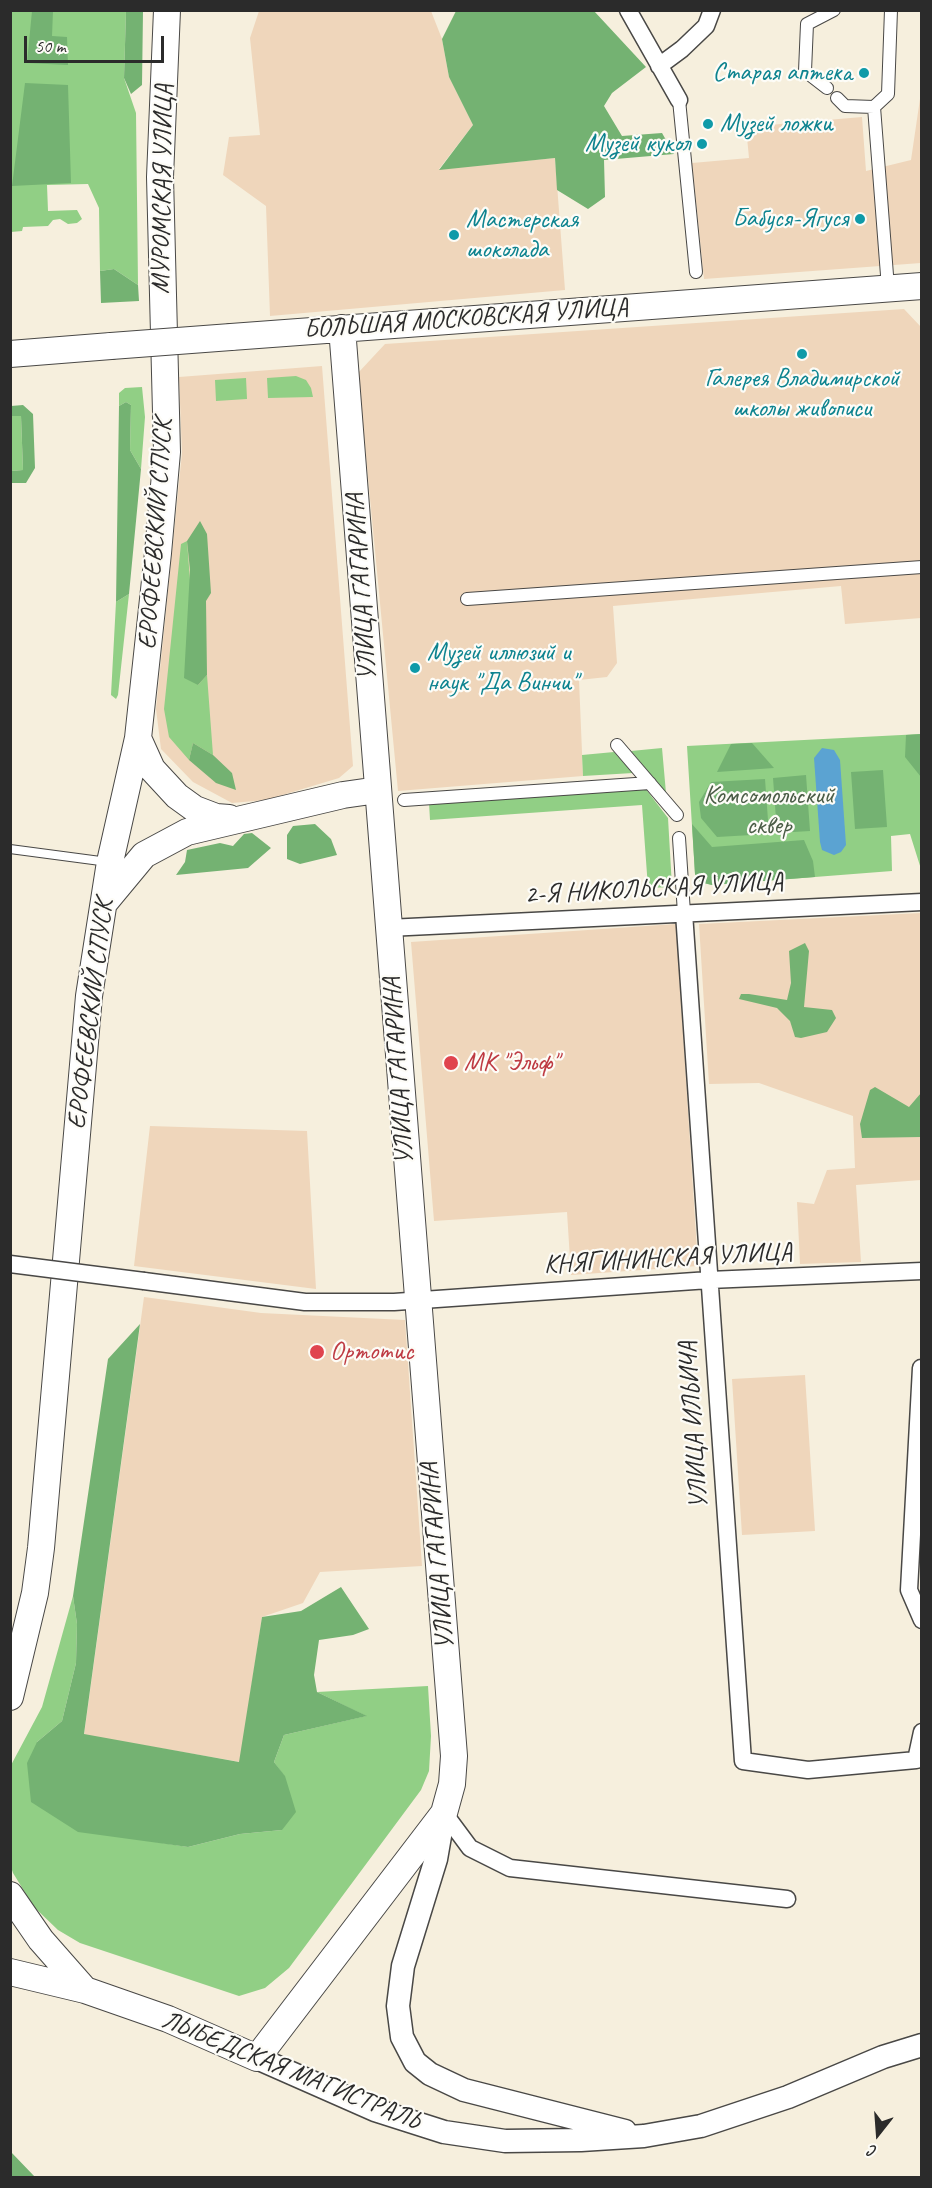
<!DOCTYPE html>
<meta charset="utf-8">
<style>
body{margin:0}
#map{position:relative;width:932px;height:2188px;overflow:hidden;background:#f6efdd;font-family:Caveat,sans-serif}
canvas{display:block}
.frame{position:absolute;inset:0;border:12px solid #2b2b2b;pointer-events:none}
.north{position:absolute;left:848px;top:2104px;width:60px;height:60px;-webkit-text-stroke:4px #fdfcf7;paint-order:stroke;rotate:197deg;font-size:16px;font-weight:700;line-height:24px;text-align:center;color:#2b2b2b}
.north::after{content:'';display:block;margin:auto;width:21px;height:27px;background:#2b2b2b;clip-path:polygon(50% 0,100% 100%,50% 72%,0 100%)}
.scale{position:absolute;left:24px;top:36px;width:140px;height:27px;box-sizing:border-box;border:3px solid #2b2b2b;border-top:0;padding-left:8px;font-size:18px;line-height:21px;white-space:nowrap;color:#2b2b2b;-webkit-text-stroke:4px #fdfcf7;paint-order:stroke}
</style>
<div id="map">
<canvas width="932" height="2188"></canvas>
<div class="frame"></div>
<div class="north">С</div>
<div class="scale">50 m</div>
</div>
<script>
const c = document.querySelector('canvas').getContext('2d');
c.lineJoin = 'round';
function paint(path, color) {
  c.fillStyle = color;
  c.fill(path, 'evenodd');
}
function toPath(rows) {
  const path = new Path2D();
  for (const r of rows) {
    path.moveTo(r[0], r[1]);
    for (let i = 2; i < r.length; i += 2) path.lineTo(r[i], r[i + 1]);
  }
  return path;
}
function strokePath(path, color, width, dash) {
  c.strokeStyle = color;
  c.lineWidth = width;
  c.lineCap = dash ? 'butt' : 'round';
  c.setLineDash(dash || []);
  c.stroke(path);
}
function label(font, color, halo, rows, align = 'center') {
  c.font = font + ' Caveat,sans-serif';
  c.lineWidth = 4.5;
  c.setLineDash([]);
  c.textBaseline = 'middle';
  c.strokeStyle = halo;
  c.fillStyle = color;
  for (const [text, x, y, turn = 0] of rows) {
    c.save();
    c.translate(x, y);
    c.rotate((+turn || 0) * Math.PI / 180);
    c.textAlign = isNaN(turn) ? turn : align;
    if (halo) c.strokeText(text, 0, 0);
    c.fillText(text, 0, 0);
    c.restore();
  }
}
paint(toPath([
 [259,11,431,11,442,39,449,77,473,125,439,169,555,158,565,290,270,316,266,206,223,175,229,137,260,135,250,38],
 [921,92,921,263,704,279,692,163,749,158,746,127,862,117,866,171,911,160],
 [904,309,921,327,921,618,845,624,841,586,613,606,617,663,607,677,579,680,583,776,398,791,358,373,385,344],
 [322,366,353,766,339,778,266,800,232,803,193,782,161,749,156,709,182,453,179,377],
 [921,913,921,1180,856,1185,861,1262,800,1264,797,1202,814,1204,827,1170,855,1168,853,1116,759,1083,709,1084,699,924],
 [676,924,698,1266,571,1275,567,1212,434,1221,411,942],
 [150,1126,307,1131,316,1289,134,1266],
 [144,1297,261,1313,405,1320,422,1566,320,1572,303,1603,262,1617,240,1762,84,1735],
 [805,1375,815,1531,742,1535,732,1379]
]), '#efd6bb');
paint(toPath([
 [11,11,126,11,124,78,136,113,138,285,114,269,100,271,99,208,88,184,47,185,48,211,77,210,82,219,77,223,68,224,60,219,53,220,48,226,23,227,22,231,11,232],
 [296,376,306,380,311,388,313,397,268,398,267,378],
 [246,378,247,399,216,401,215,380],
 [142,387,145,417,141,469,130,450,131,405,126,402,119,406,119,393,125,388],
 [11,416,21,416,23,470,11,471],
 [187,541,198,685,207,675,213,755,193,743,189,760,169,737,164,709,181,544],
 [129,594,118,695,116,699,111,695,116,602],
 [921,734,921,869,910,834,891,836,892,871,712,885,700,882,695,874,687,746],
 [662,748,666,793,631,751],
 [614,752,633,773,583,776,582,755],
 [645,788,668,818,672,887,648,888,642,805,430,820,429,803],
 [73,1596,77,1624,76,1663,62,1721,37,1742,137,1839,188,1847,240,1834,282,1830,285,1777,274,1762,284,1735,366,1716,317,1692,428,1686,431,1736,429,1771,421,1790,289,1968,265,1988,239,1996,80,1943,58,1930,34,1907,13,1873,11,1867,10,1767,42,1707]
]), '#91cf85');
paint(toPath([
 [32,11,53,11,52,36,67,37,68,65,27,63],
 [126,11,143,11,142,85,131,94,124,78],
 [456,11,594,11,646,67,612,93,604,106,622,136,662,133,674,154,604,160,605,197,588,209,557,190,555,158,439,170,473,125,449,77,442,39],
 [25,83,68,85,71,183,12,186],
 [114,269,138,285,139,301,101,303,100,271],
 [126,402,131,405,130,450,141,469,129,594,116,602,119,406],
 [23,405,33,414,35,468,26,483,11,483,11,471,23,470,21,416,11,416,11,406],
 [200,521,207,534,211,593,206,601,207,675,198,685,184,678,190,570,187,541],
 [921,734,922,734,921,777,905,757,906,735],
 [193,743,213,755,232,773,236,790,216,783,189,760],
 [752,743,774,768,717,772,731,744],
 [883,770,887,827,855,829,851,772],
 [806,775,810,831,777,833,773,778],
 [765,779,769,834,717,837,701,818,699,802,711,782],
 [315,824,331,839,337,855,300,864,287,859,287,835,293,826],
 [692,824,712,847,804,840,813,861,815,877,712,885,700,882,695,874],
 [252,833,271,848,248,868,176,875,185,862,187,850,220,843,233,846,244,834],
 [805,943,809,951,804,1007,832,1010,836,1018,827,1032,801,1038,795,1037,790,1021,777,1008,739,999,741,994,749,994,787,1000,791,983,789,951],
 [875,1087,909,1107,921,1093,921,1137,862,1138,860,1124,870,1090],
 [140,1324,84,1734,239,1762,262,1617,301,1611,341,1587,369,1629,353,1635,319,1640,314,1675,317,1692,367,1716,284,1735,274,1762,285,1776,296,1812,282,1830,240,1834,188,1847,78,1832,31,1802,27,1763,37,1742,62,1721,76,1663,77,1624,73,1596,108,1359],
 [11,2152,35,2177,11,2177]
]), '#74b272');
paint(toPath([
 [822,748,834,750,840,760,846,845,841,852,834,855,822,850,820,842,814,758]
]), '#5ba3d2');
const service = toPath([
 [10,849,108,862]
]);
const pedestrian = toPath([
 [827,88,805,71,807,24,834,10],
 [837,98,845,106,874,107],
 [679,100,696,272],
 [888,288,874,107,888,94,891,10],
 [467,599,922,567],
 [617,745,677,815],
 [404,800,650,783],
 [679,838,684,913]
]);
const minor = toPath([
 [628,10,679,100],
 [659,66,682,49,706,26,712,10],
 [684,913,743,1761,808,1770,916,1760,922,1732],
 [388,928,922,902],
 [144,1281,305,1302,394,1302,709,1280,922,1271],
 [921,1368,909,1590,922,1620],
 [444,1813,470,1848,510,1868,787,1899]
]);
const secondary = toPath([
 [444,1813,436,1859,403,1966,398,2006,402,2037,415,2062,430,2074,464,2090,625,2131],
 [257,2058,375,2110,444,2132,505,2141,581,2140,644,2136,701,2126,788,2097,883,2057,922,2045]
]);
const primary = toPath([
 [231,337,922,286],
 [10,354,111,346],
 [138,738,152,769,177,796,195,809,216,817,229,818],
 [105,902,144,855,187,832,343,795,378,790],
 [10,1697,35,1593,41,1548,89,996,110,862,138,738,158,553,167,452,160,177,167,10],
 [10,1895,41,1940,85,1990],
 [10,1972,85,1990,168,2019,257,2058,444,1813,452,1784,454,1756,342,328]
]);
strokePath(service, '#494846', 10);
strokePath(pedestrian, '#494846', 14);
strokePath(minor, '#494846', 19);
strokePath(secondary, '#494846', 25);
strokePath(primary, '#494846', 28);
strokePath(service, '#fff', 8);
strokePath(pedestrian, '#fff', 12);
strokePath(minor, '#fff', 16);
strokePath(secondary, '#fff', 22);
strokePath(primary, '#fff', 26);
const minorBridge = toPath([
 [10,1264,144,1281]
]);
const primaryBridge = toPath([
 [111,346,231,337]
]);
strokePath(minorBridge, '#494846', 19, []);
strokePath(primaryBridge, '#494846', 28, []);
strokePath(minorBridge, '#fff', 16);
strokePath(primaryBridge, '#fff', 26);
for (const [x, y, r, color] of [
 [864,73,6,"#0f9aa8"],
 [708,124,6,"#0f9aa8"],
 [702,144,6,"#0f9aa8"],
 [860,219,6,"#0f9aa8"],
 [454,235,6,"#0f9aa8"],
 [802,354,6,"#0f9aa8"],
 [415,668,6,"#0f9aa8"],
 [451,1063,8,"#e0444e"],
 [317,1352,8,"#e0444e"]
]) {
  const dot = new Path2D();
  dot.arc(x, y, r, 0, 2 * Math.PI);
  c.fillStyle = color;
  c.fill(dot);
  strokePath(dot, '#fdfcf7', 2);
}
label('26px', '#0d838f', '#fdfcf7', [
 ["Старая аптека",852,73],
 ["Музей ложки",720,124,"left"],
 ["Музей кукол",690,144],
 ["Бабуся-Ягуся",848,219],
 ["Мастерская",466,220,"left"],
 ["шоколада",466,250,"left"],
 ["Галерея Владимирской",802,379,"center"],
 ["школы живописи",802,409,"center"],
 ["Музей иллюзий и",427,653,"left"],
 ["наук \"Да Винчи\"",427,683,"left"]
], 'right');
label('26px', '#2b2b2b', '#fdfcf7', [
 ["МУРОМСКАЯ УЛИЦА",163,189,-89],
 ["БОЛЬШАЯ МОСКОВСКАЯ УЛИЦА",466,319,-4],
 ["ЕРОФЕЕВСКИЙ СПУСК",156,534,-86],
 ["УЛИЦА ГАГАРИНА",362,587,-94],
 ["2-Я НИКОЛЬСКАЯ УЛИЦА",654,889,-3],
 ["ЕРОФЕЕВСКИЙ СПУСК",91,1014,-83],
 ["УЛИЦА ГАГАРИНА",399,1071,-94],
 ["КНЯГИНИНСКАЯ УЛИЦА",668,1259,-3],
 ["УЛИЦА ИЛЬИЧА",694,1425,-94],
 ["УЛИЦА ГАГАРИНА",438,1556,-95],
 ["ЛЫБЕДСКАЯ МАГИСТРАЛЬ",291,2071,22]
]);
label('26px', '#4a5c46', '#fdfcf7', [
 ["Комсомольский",769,796],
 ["сквер",769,826]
]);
label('26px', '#be3a42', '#fdfcf7', [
 ["МК \"Эльф\"",464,1063],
 ["Ортотис",330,1352]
], 'left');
</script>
